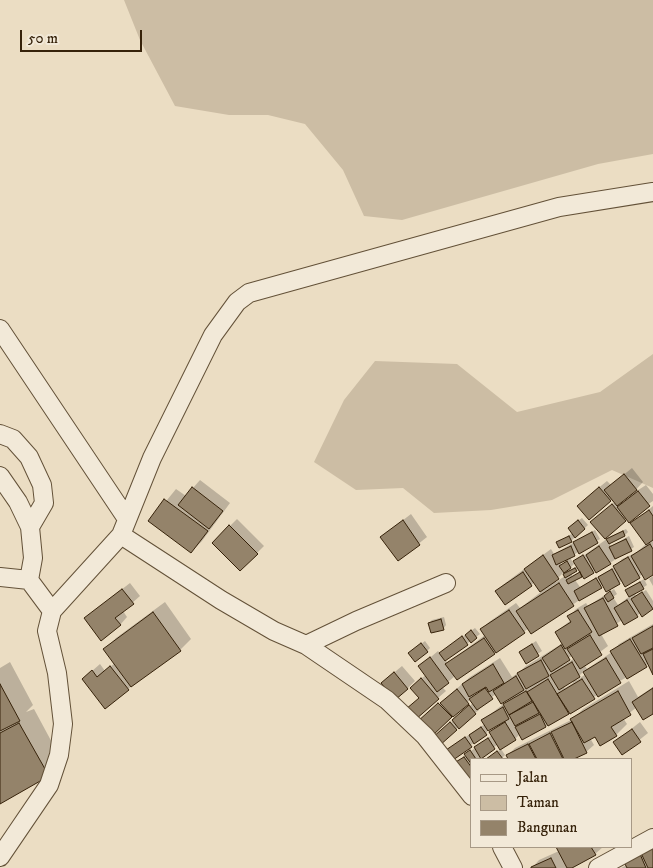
<!DOCTYPE html>
<style>
body{margin:0}
#map{position:relative;width:653px;height:868px;overflow:hidden;background:#ebddc3;font-family:"IM FELL DW Pica",serif}
canvas{display:block}
.legend{position:absolute;left:470px;top:758px;width:162px;height:90px;box-sizing:border-box;background:#f2e9d8;border:1px solid #a79986;margin:0;padding:6px 9px;list-style:none;font-size:15px;color:#36220a}
.legend li{display:flex;align-items:center;gap:10px;height:25px}
.legend b{width:25px;border:1px solid #a79986}
.scale{position:absolute;left:20px;top:30px;width:122px;height:22px;box-sizing:border-box;border:2px solid #36220a;border-top:0;padding-left:6px;font-size:15px;line-height:18px;white-space:nowrap;color:#36220a;-webkit-text-stroke:4px #f2e9d8;paint-order:stroke}
</style>
<div id="map">
<canvas width="653" height="868"></canvas>
<ul class="legend">
<li><b style="height:6px;background:#f2e9d8"></b>Jalan</li>
<li><b style="height:14px;background:#ccbda4"></b>Taman</li>
<li><b style="height:14px;background:#94836a"></b>Bangunan</li>
</ul>
<div class="scale">50 m</div>
</div>
<script>
const c = document.querySelector('canvas').getContext('2d');
c.lineJoin = 'round';
function paint(path, color) {
  c.fillStyle = color;
  c.fill(path, 'evenodd');
}
function toPath(rows) {
  const path = new Path2D();
  for (const r of rows) {
    path.moveTo(r[0], r[1]);
    for (let i = 2; i < r.length; i += 2) path.lineTo(r[i], r[i + 1]);
  }
  return path;
}
function strokePath(path, color, width, dash) {
  c.strokeStyle = color;
  c.lineWidth = width;
  c.lineCap = dash ? 'butt' : 'round';
  c.setLineDash(dash || []);
  c.stroke(path);
}
paint(toPath([
 [124,0,653,0,653,154,598,164,402,220,364,216,343,170,305,124,268,115,229,115,175,106,140,40],
 [653,354,653,488,612,470,552,500,491,510,434,513,403,488,356,490,314,462,344,400,375,361,457,364,517,412,600,392]
]), '#ccbda4');
paint(toPath([
 [632,468,643,482,632,494,646,485,653,494,653,501,627,518,605,538,599,515,615,502,612,499,590,518,586,498,607,481,611,485],
 [629,495,630,496,624,502,622,500],
 [200,480,230,503,202,541,191,552,150,521,176,489,186,496],
 [653,506,653,573,643,573,639,577,622,580,619,583,604,584,531,632,529,628,494,653,455,676,442,687,446,691,415,718,420,697,419,680,426,675,419,667,438,651,440,653,475,628,480,634,445,660,448,663,485,635,481,630,489,622,516,603,520,608,541,592,535,582,505,604,496,591,504,584,551,549,554,554,595,530,600,539,570,557,573,563,611,536,626,529,628,532,625,535,609,543,611,546,629,536,634,547,610,563,575,580,580,587,615,567,622,559,637,552,646,544,632,524],
 [568,558,569,559,562,565,560,562],
 [576,562,578,566,567,571],
 [579,568,581,571,572,576,571,573],
 [563,573,565,576,556,582,555,581],
 [411,514,427,537,398,560,381,537],
 [582,518,588,525,571,541,558,542,573,533,572,525],
 [237,519,264,546,240,570,213,543],
 [653,576,653,586,649,579],
 [644,579,647,585,635,593,636,596,646,590,653,601,653,608,643,615,641,612,637,616,622,620,601,634,608,646,584,664,587,669,612,652,619,644,653,624,653,673,648,664,548,725,522,738,520,734,515,739,498,744,481,758,482,759,472,759,472,776,459,760,492,735,491,732,499,725,488,730,486,734,453,758,451,747,485,724,483,720,511,698,496,694,477,708,479,710,475,713,439,744,433,738,473,703,471,699,431,735,419,722,470,677,500,658,512,677,518,673,526,666,563,643,556,632,571,620,569,617,576,609,586,603,588,606,614,589,617,594,613,597,618,605,630,596,627,590,630,587],
 [573,655,575,658,563,665,562,663],
 [584,671,586,674,577,680,576,679],
 [572,681,573,683,565,688,563,686],
 [490,685,475,695,473,693],
 [130,583,140,596,123,611,127,617,120,625,85,618],
 [165,602,191,639,180,650,128,689,83,679,100,664,105,671,115,663,105,649,116,638],
 [444,617,446,625,443,629,429,623,432,620],
 [425,641,430,648,427,651,413,650],
 [536,641,542,651,526,662,520,652],
 [10,662,33,705,26,712,34,709,62,761,0,802,0,668],
 [402,666,415,681,407,689,390,676],
 [629,681,638,697,653,687,653,712,637,707,623,718,627,724,616,735,595,735,590,738,594,745,586,752,572,759,509,759,508,755,515,748,573,719,583,709],
 [640,722,648,733,623,753,615,742],
 [501,749,505,755,501,759,486,759],
 [653,845,653,868,621,868,627,865],
 [557,847,603,847,595,854,569,868,532,868,539,860,559,851]
]), '#0003');
const building = toPath([
 [624,474,637,490,617,506,604,490,624,474],
 [192,487,223,511,209,529,178,505,192,487],
 [599,487,611,501,589,520,577,506,599,487],
 [638,491,650,506,629,523,617,507,638,491],
 [164,499,208,531,191,553,148,521,164,499],
 [612,504,626,521,605,539,590,522,612,504],
 [649,510,653,516,653,540,646,545,630,523,649,510],
 [403,520,420,545,398,561,380,537,403,520],
 [578,520,585,529,575,538,568,528,578,520],
 [229,525,258,554,240,571,212,543,229,525],
 [623,531,625,536,609,544,606,539,623,531],
 [592,532,598,543,579,554,573,542,592,532],
 [569,536,572,542,559,548,556,542,569,536],
 [626,539,632,551,615,559,609,547,626,539],
 [650,544,653,549,653,575,645,580,631,556,650,544],
 [571,546,575,556,556,565,552,555,571,546],
 [599,546,611,564,596,573,586,555,599,546],
 [543,555,559,579,540,592,524,569,543,555],
 [583,555,594,573,584,579,573,561,583,555],
 [628,557,640,578,625,587,613,566,628,557],
 [567,561,571,568,564,573,559,566,567,561],
 [575,568,577,571,565,578,563,574,575,568],
 [612,569,620,584,606,592,598,577,612,569],
 [523,572,532,586,505,605,495,591,523,572],
 [580,572,582,577,568,584,566,580,580,572],
 [596,578,602,588,579,601,574,591,596,578],
 [640,582,644,589,629,597,625,590,640,582],
 [559,583,574,606,531,634,516,611,559,583],
 [122,589,134,604,115,618,121,625,101,641,84,618,122,589],
 [610,591,614,598,608,602,604,596,610,591],
 [642,592,653,609,642,617,631,599,642,592],
 [603,598,618,626,599,636,584,608,603,598],
 [627,600,638,617,624,625,614,608,627,600],
 [509,610,525,633,496,653,480,629,509,610],
 [578,610,592,632,565,649,555,632,571,622,567,616,578,610],
 [153,612,181,651,131,687,103,649,153,612],
 [441,619,444,630,431,633,428,623,441,619],
 [653,626,653,648,641,654,632,638,653,626],
 [471,630,477,638,471,643,465,635,471,630],
 [590,635,602,655,580,669,567,649,590,635],
 [462,636,468,645,445,661,439,653,462,636],
 [484,638,495,654,457,680,445,664,484,638],
 [630,639,647,667,627,679,610,651,630,639],
 [421,643,428,652,415,662,408,653,421,643],
 [532,644,539,656,526,664,519,652,532,644],
 [561,645,570,660,551,672,542,658,561,645],
 [653,649,653,675,643,654,653,649],
 [430,657,449,683,437,692,418,666,430,657],
 [606,658,621,683,598,697,583,672,606,658],
 [541,660,549,676,526,689,517,673,541,660],
 [572,662,580,677,559,690,550,675,572,662],
 [493,664,504,683,489,692,486,687,469,697,462,684,493,664],
 [110,666,129,690,105,709,82,679,92,670,97,677,110,666],
 [394,672,408,689,395,700,381,683,394,672],
 [516,676,524,690,501,704,493,691,516,676],
 [421,678,439,699,415,720,406,709,419,698,410,688,421,678],
 [548,679,569,714,548,726,527,692,548,679],
 [582,679,595,699,570,714,557,694,582,679],
 [0,684,20,721,0,731,0,684],
 [485,688,493,699,477,710,469,699,485,688],
 [653,688,653,714,643,720,632,702,653,688],
 [457,689,469,704,453,717,440,703,457,689],
 [526,691,532,701,509,715,503,704,526,691],
 [618,691,631,715,611,727,617,736,600,746,595,737,584,743,570,719,618,691],
 [533,702,539,713,515,726,509,715,533,702],
 [438,703,452,717,431,737,417,722,438,703],
 [469,705,476,714,459,729,452,720,469,705],
 [503,707,509,719,488,731,481,720,503,707],
 [540,714,546,727,522,740,515,727,540,714],
 [450,722,457,730,439,746,432,738,450,722],
 [505,722,516,740,500,750,489,732,505,722],
 [572,722,587,753,574,759,564,759,551,732,572,722],
 [19,723,49,776,0,804,0,733,19,723],
 [481,727,487,735,474,744,469,735,481,727],
 [632,729,641,742,622,755,613,742,632,729],
 [550,733,563,759,537,759,529,744,550,733],
 [465,737,472,747,453,760,446,750,465,737],
 [488,738,495,749,481,759,474,747,488,738],
 [528,744,536,759,508,759,506,755,528,744],
 [470,750,476,759,472,759,472,765,464,754,470,750],
 [497,751,503,759,486,759,497,751],
 [464,757,472,768,472,777,466,781,454,763,464,757],
 [556,847,591,847,596,855,572,868,567,868,556,847],
 [653,848,653,868,648,868,641,853,653,848],
 [640,854,646,868,627,868,624,862,640,854],
 [551,858,556,868,531,868,531,867,551,858]
]);
paint(building, '#94836a');
strokePath(building, '#36220a', 1);
const minor = toPath([
 [0,329,127,519],
 [0,434,13,439,29,457,42,485,44,503,30,527],
 [0,476,18,502,30,527,33,558,29,580,52,611],
 [121,535,221,600,274,631,306,645,387,700,425,736,472,796],
 [0,577,29,580],
 [306,645,356,621,446,583],
 [502,847,513,868],
 [0,857,49,785,59,755,63,724,57,673,47,631,52,611,121,535,152,458,213,335,237,302,249,293,559,207,653,192],
 [598,868,653,838]
]);
strokePath(minor, '#635138', 20);
strokePath(minor, '#f2e9d8', 18);
</script>
